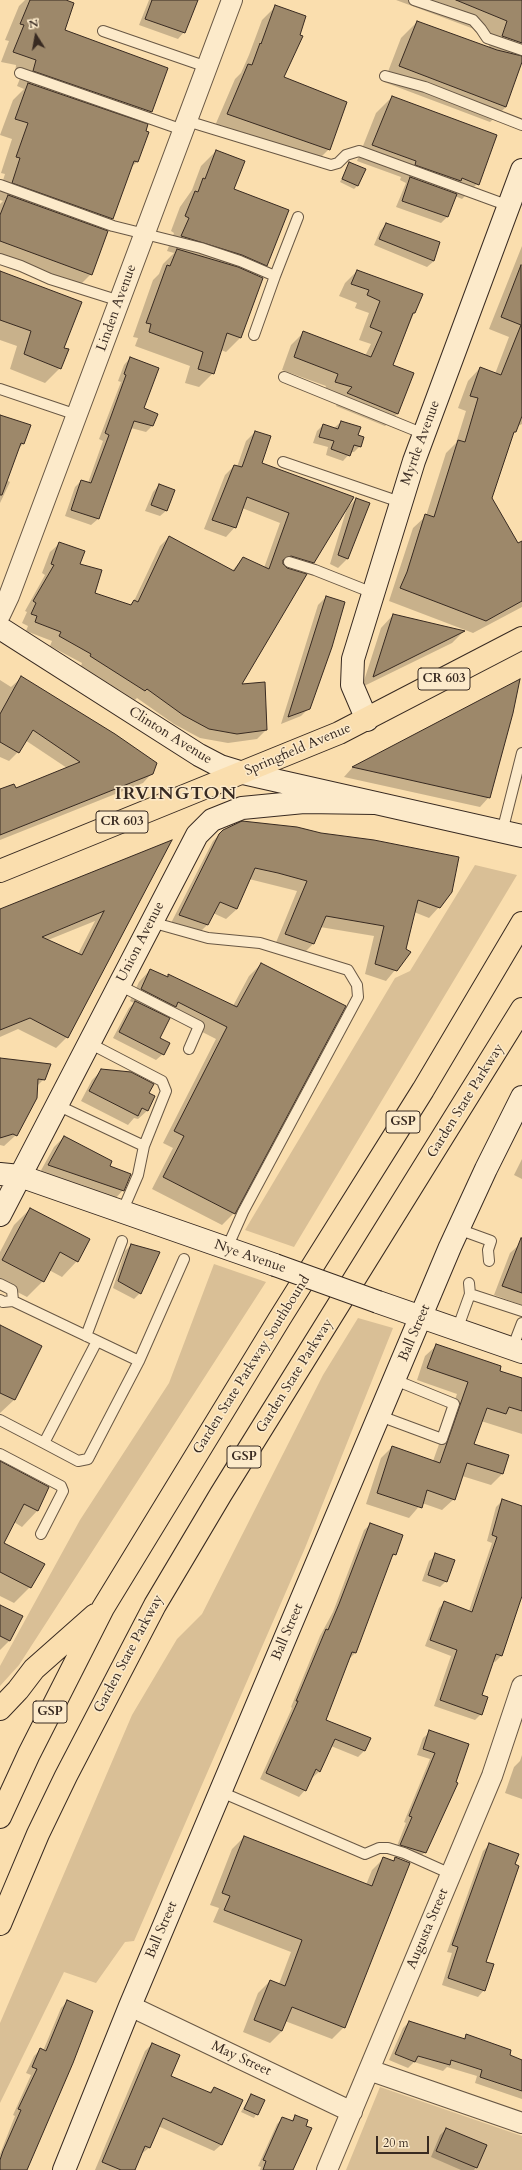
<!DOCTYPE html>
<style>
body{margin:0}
#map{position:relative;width:522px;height:2170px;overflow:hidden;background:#fadeae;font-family:Cardo,serif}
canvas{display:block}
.north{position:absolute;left:16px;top:16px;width:40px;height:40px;-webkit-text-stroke:3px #fceaca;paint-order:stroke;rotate:349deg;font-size:11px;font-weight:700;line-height:16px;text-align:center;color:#382a21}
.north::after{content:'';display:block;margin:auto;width:14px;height:18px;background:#382a21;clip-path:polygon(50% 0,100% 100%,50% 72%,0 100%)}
.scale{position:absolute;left:376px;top:2136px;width:53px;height:18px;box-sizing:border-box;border:2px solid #382a21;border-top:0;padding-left:5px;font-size:12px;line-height:14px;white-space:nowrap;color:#382a21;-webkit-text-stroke:3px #fceaca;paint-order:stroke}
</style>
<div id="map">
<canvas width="522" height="2170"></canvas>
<div class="north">N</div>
<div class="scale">20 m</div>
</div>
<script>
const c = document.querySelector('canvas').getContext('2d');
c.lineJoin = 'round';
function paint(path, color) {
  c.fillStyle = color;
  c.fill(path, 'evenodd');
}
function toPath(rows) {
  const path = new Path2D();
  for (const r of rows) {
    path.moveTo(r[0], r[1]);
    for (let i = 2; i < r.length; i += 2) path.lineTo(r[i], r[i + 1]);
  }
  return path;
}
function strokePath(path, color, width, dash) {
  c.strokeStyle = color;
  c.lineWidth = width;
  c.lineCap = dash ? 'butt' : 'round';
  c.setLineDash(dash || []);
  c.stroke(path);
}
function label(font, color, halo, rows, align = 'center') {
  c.font = font + ' Cardo,serif';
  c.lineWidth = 3;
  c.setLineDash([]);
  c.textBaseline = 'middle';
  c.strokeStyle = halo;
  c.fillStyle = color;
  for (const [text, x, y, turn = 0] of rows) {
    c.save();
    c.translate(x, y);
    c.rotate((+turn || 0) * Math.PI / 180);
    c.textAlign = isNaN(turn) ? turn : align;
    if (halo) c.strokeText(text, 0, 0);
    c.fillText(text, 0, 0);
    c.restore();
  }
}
paint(toPath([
 [475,865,517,875,294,1247,245,1230,395,978,410,971],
 [214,1264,266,1282,19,1665,0,1686,0,1666,80,1520,169,1383],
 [358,1318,393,1328,305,1548,134,1941,125,1942,96,1983,64,1972,0,2103,0,2023,132,1715,177,1639,202,1614,323,1375],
 [380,2087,522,2136,522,2170,346,2170]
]), '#d9bf96');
paint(toPath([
 [25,0,63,0,63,30,166,69,151,112,140,123,137,162,130,168,112,218,101,229,91,274,75,290,0,262,0,204,3,201,0,200,0,190,5,174,1,173,12,139,0,135,13,100,24,89,17,86,21,76,15,74,16,65,1,62,9,41,5,40,19,6],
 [149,0,196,0,184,32,178,39,139,25],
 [396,0,522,0,522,59,506,107,490,122,384,82,401,38,417,22,488,48,493,36],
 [276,6,283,78,329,149,315,163,214,128,235,79,241,73,249,55,262,20],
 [392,97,478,183,462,199,455,196,447,217,441,223,396,207,406,183,400,180,401,177,357,161,376,113],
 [216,151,266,265,256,276,262,279,240,338,226,352,221,350,213,373,199,387,185,383,190,366,135,346,138,338,133,337,153,280,159,274,163,264,174,253,167,251,174,233,171,231,180,207,192,190,201,166],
 [349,163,357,186,354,189,340,182],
 [386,224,434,261,427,267,374,245,380,231],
 [522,246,522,424,516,427,512,435,491,498,517,544,522,542,522,607,473,633,389,601,413,528,426,516,446,453,456,443,466,411,458,408,468,381,480,368,495,374,509,337,489,329],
 [357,271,414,313,392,366,398,413,385,426,336,406,340,399,323,395,326,386,282,370,291,345,303,333,365,356,371,344,359,340,369,313,355,308,357,303,339,296,345,283],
 [0,272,63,348,60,368,45,383,10,369,17,346,0,340],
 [130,358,143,409,157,415,152,426,146,432,131,428,98,519,91,525,65,516,75,487,81,481,88,483,103,441,99,439,121,382,118,381,124,365],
 [0,416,23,444,17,450,6,480,10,482,0,503],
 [341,422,357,436,360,446,354,452,351,452,343,461,326,455,328,447,313,443,317,431,323,425,334,428],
 [255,432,260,463,352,498,313,562,304,572,283,565,240,685,266,730,257,739,228,743,200,738,174,724,137,698,135,700,81,666,82,663,50,646,52,641,26,631,28,626,22,623,27,612,25,611,45,575,42,573,50,552,60,543,79,565,94,593,129,606,134,601,160,546,169,537,232,571,243,558,264,568,280,523,242,508,235,527,226,537,204,529,225,475,234,466,237,467,246,441],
 [159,485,167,510,160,516,145,511,153,492],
 [356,499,348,558,338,568,330,564,347,508],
 [326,597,309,708,301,716,281,724,318,605],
 [393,615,463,632,452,643,362,687,381,628],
 [21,678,152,773,143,783,0,840,0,790,15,789,67,768,25,740,18,752,9,761,0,757,0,680,11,687],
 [518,681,489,797,480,807,344,777,352,768],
 [224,830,439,907,429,918,414,912,404,950,409,953,386,981,365,974,374,936,320,927,313,944,303,954,275,945,297,891,249,879,237,909,226,919,213,913,207,925,197,935,170,925,213,841],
 [169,842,67,1037,56,1048,18,1029,0,1037,0,910],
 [95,921,78,954,48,940],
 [261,964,234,1213,222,1225,152,1189,173,1148,163,1143,216,1039,167,1014,159,1038,163,1054,156,1060,113,1038,129,1008,134,1003,130,1001,139,982,150,970,166,977,168,976,233,1006,249,976],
 [0,1059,44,1079,36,1087,16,1135,4,1146,0,1145],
 [102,1070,147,1094,148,1110,138,1119,134,1118,128,1125,81,1101,92,1080],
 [64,1137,109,1167,123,1190,114,1200,39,1174,54,1147],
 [522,1159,522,1179,514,1175],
 [30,1209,77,1261,62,1277,49,1270,43,1281,27,1297,0,1283,0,1252,14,1225],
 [520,1244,522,1245,522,1305,494,1295,510,1253],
 [131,1245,140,1293,134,1299,113,1288,125,1251],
 [0,1326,14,1400,0,1413],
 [437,1345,498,1372,522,1379,522,1434,481,1421,473,1445,502,1474,491,1485,462,1476,454,1499,442,1510,422,1503,409,1518,366,1504,381,1458,392,1447,433,1461,457,1394,417,1380,425,1356],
 [0,1463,48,1488,37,1511,22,1527,14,1522,3,1543,30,1587,14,1603,0,1596],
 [502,1501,522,1507,522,1593,501,1656,495,1662,493,1661,481,1695,481,1714,475,1720,434,1706,451,1656,425,1646,439,1608,445,1602,469,1611,492,1543,487,1541,496,1507],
 [371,1524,395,1554,390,1559,355,1653,349,1659,325,1720,364,1751,358,1757,331,1746,320,1771,313,1777,311,1776,305,1790,299,1797,260,1779,292,1708,291,1707,320,1636,333,1612,364,1530],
 [436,1555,446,1581,440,1587,422,1581,429,1561],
 [0,1606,10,1640,0,1650],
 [430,1732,467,1745,425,1852,419,1858,395,1851,406,1823,404,1822,430,1759,417,1755,423,1738],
 [522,1755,522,1799,505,1793,514,1767,520,1761],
 [244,1837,366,1885,372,1870,384,1858,392,1862,396,1858,344,2027,332,2039,285,2021,282,2031,270,2043,243,2032,258,1993,270,1981,279,1984,291,1952,213,1922,219,1908,210,1905,232,1849],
 [490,1844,484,1990,478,1997,442,1985,452,1953,447,1952,483,1851],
 [67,2002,26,2170,0,2170,0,2154,15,2116,13,2115,31,2075,26,2073,34,2056,40,2050,43,2051,61,2008],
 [409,2022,462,2040,467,2035,522,2061,522,2099,475,2083,477,2076,447,2067,443,2071,414,2062,408,2068,389,2060,403,2028],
 [152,2044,170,2076,208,2093,214,2088,221,2145,214,2151,158,2126,149,2148,141,2154,134,2170,95,2170,145,2051],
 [251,2095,264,2100,254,2118,241,2112],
 [296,2116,292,2170,260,2170,261,2167,258,2166,277,2124,283,2118,291,2121],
 [446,2129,476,2167,474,2170,461,2170,431,2157,440,2135]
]), '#0003');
const building = toPath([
 [30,0,66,0,74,3,65,30,168,68,152,112,33,71,36,60,13,52,24,25,20,24,30,0],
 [152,0,198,0,185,33,145,19,152,0],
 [456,0,522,0,522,43,502,36,507,21,456,0],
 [275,5,306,16,300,35,303,36,284,77,347,102,330,150,227,114,248,64,252,65,260,43,261,44,275,5],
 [417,21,497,50,522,56,522,62,506,107,399,66,417,21],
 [28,83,148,124,146,131,149,132,138,162,134,161,113,219,12,183,20,158,16,157,28,123,15,119,28,83],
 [392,96,497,135,479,185,462,178,461,181,415,165,416,161,372,145,392,96],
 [216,150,245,161,234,189,289,210,267,266,242,255,181,236,189,218,185,216,195,191,198,192,203,178,205,179,216,150],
 [349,162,366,169,358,186,342,179,349,162],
 [410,177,457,194,448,217,402,201,410,177],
 [8,195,108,231,92,275,0,241,0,215,8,195],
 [386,223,440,242,434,261,379,239,386,223],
 [177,249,238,267,263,278,241,338,227,333,214,374,198,369,203,352,149,332,151,324,146,323,167,265,170,266,177,249],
 [521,265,522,416,516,432,514,432,492,498,518,543,522,541,522,601,486,621,400,588,407,572,425,514,434,517,458,440,465,442,478,398,470,396,480,367,501,375,521,325,501,317,521,265],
 [357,270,423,294,415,313,413,313,393,365,414,373,398,414,347,393,352,387,335,382,338,374,294,357,303,331,371,357,382,332,370,327,380,301,367,295,369,290,351,284,357,270],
 [0,271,82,302,64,348,69,349,61,369,24,354,31,331,0,320,0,271],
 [130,357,159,368,144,408,158,414,153,426,134,421,99,519,71,510,81,480,91,483,109,435,105,433,126,375,124,374,130,357],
 [0,415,31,425,24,444,21,443,2,495,0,495,0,415],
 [341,421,361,427,358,435,364,437,361,447,354,445,350,456,331,449,334,441,319,437,323,424,338,429,341,421],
 [255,431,271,436,262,463,354,497,314,563,291,556,283,560,283,564,287,568,307,574,242,684,265,682,267,730,237,734,209,729,183,715,147,689,145,691,90,656,91,654,59,636,61,632,35,622,37,616,31,614,36,603,33,601,54,565,51,564,59,542,85,551,80,564,102,570,95,593,131,605,134,600,138,602,169,536,234,571,243,557,269,569,289,513,247,497,236,528,212,520,234,465,242,467,255,431],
 [159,484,175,490,167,511,151,505,159,484],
 [356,498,370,503,348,559,338,555,356,498],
 [326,596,345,602,332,647,310,709,288,717,326,596],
 [393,614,465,631,373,677,393,614],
 [21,676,115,734,157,763,153,774,0,835,0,789,14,784,16,788,80,762,33,730,19,753,0,742,0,714,21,676],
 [520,679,513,713,490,798,352,767,520,679],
 [242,821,297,827,321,833,374,840,459,857,452,892,440,908,418,900,406,949,411,952,397,971,375,964,384,926,326,916,314,944,285,934,307,881,278,873,255,868,237,909,220,902,208,925,179,915,219,834,223,830,242,821],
 [172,840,68,1038,30,1018,0,1030,0,909,172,840],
 [104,911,82,955,42,937,104,911],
 [261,963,346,1006,235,1214,163,1177,184,1136,174,1131,227,1027,178,1002,176,1007,141,989,150,969,168,977,168,974,237,1007,261,963],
 [135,1001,170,1018,160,1038,170,1043,164,1055,119,1032,135,1001],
 [0,1058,51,1064,45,1080,38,1079,37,1098,17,1136,13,1134,0,1138,0,1058],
 [101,1069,131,1072,154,1084,149,1093,155,1096,148,1111,142,1108,138,1116,89,1091,101,1069],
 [64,1136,112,1161,110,1166,131,1174,124,1191,48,1165,64,1136],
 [30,1208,90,1239,78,1262,60,1252,44,1282,2,1260,30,1208],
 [521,1238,522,1238,522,1293,502,1286,521,1238],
 [131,1244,160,1252,141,1294,118,1281,131,1244],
 [0,1325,42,1346,15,1400,0,1393,0,1325],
 [436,1344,501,1366,500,1371,522,1378,522,1411,509,1407,506,1414,487,1408,474,1444,509,1455,503,1474,467,1463,455,1500,427,1490,422,1508,377,1493,392,1446,440,1463,468,1382,427,1368,436,1344],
 [0,1461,49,1487,38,1511,24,1504,4,1543,45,1564,31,1588,0,1572,0,1461],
 [502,1499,522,1506,522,1596,502,1656,496,1654,482,1695,488,1697,482,1715,440,1700,457,1650,430,1640,444,1601,472,1612,497,1537,492,1535,502,1499],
 [370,1523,403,1535,396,1555,393,1554,356,1653,352,1652,326,1720,371,1738,365,1751,335,1739,320,1772,316,1769,306,1791,266,1773,298,1701,296,1701,326,1629,328,1630,339,1604,370,1523],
 [435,1553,455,1560,447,1582,428,1575,435,1553],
 [0,1605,23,1616,10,1641,0,1636,0,1605],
 [429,1730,469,1744,456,1782,458,1783,426,1853,400,1845,412,1817,409,1816,435,1753,423,1749,429,1730],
 [244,1836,372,1886,383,1857,394,1861,395,1857,410,1863,345,2028,292,2007,282,2031,254,2020,270,1980,285,1986,302,1940,224,1910,230,1896,222,1893,244,1836],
 [489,1843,519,1854,515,1864,519,1866,486,1962,494,1964,485,1991,448,1978,458,1947,452,1945,489,1843],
 [67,2000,93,2011,73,2063,27,2170,0,2170,0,2160,3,2151,21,2110,18,2109,37,2069,32,2067,40,2048,46,2051,67,2000],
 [409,2021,465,2039,466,2034,511,2050,510,2055,522,2060,522,2091,480,2077,482,2070,451,2060,450,2065,418,2056,415,2062,395,2054,409,2021],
 [152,2043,180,2055,171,2076,211,2093,214,2087,243,2100,222,2145,163,2118,150,2148,145,2146,135,2170,121,2170,102,2162,152,2043],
 [251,2094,265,2100,258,2115,244,2109,251,2094],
 [295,2115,308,2120,306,2126,312,2128,293,2170,263,2170,266,2161,263,2160,282,2117,293,2121,295,2115],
 [446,2128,487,2145,477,2168,436,2151,446,2128]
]);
paint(building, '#9d886a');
strokePath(building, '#382a21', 1);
const lane = toPath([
 [414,0,473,20,481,29,487,38,522,50],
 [103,31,207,67],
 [20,73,183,130],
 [385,76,425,87,522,125],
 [187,121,331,165,338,163,346,155,359,151,509,206],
 [0,185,113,226,201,248,240,261,275,276,298,217],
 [0,259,21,266,50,279,120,301],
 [254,335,275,276],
 [284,377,424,434],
 [0,389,77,415],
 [283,462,400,502],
 [289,562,315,570,373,593],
 [502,832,522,753],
 [151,922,208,938,260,943,348,970,357,985,358,997,243,1212,227,1248],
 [119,985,199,1026,189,1049],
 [89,1043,162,1081,166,1091,144,1146,138,1175,122,1212],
 [57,1105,144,1146],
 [458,1229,491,1241,488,1250,489,1261],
 [0,1284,12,1290,13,1301,3,1302,0,1300],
 [470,1294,522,1311],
 [13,1301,139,1361],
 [457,1330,470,1294,469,1283],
 [86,1336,122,1241],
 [97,1341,44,1443,78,1461,88,1459,139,1361,184,1259],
 [512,1349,522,1323],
 [380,1416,442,1439,454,1404,395,1380],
 [0,1420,44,1443],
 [0,1454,61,1486,63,1491,41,1534],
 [221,1792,365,1854,379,1848,388,1848,404,1853,451,1874]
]);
const street = toPath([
 [0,615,9,596,232,0],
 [130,2006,352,2112],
 [369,2070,522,2123],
 [327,2170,492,1776,522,1686]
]);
const secondary = toPath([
 [0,628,199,755,220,766,243,773,522,836],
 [367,720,352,685,353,659,414,461,522,170],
 [0,1174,20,1176,275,1265],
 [0,1215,197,835,212,820,242,808,304,802,375,803],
 [378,1302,522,1352],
 [64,2170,130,2006,450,1247,486,1169,522,1097]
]);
const primary = toPath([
 [0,871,339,733,522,638]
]);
const highway = toPath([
 [0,1709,18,1690,34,1669,95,1615],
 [0,1817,29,1754,103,1608,280,1318,423,1090,522,923],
 [0,1924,38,1834,66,1776,155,1605,221,1494,522,1009]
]);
strokePath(lane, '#685744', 12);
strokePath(street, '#685744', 22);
strokePath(secondary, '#382a21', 24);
strokePath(primary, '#382a21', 24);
strokePath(highway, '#382a21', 24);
strokePath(lane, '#fceaca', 10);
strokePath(street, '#fceaca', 20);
strokePath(secondary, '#fceaca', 22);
strokePath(primary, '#fadeae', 22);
strokePath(highway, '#fadeae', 22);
const secondaryBridge = toPath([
 [275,1265,378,1302]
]);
strokePath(secondaryBridge, '#382a21', 24, []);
strokePath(secondaryBridge, '#fceaca', 22);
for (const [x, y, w] of [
 [444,679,52],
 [122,822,52],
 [403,1122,34],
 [244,1457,34],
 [50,1712,34]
]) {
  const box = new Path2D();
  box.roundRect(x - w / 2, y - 11, w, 22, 3);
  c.fillStyle = '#fceaca';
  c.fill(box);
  strokePath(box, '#382a21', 1);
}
label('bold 13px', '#382a21', null, [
 ["CR 603",444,679],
 ["CR 603",122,822],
 ["GSP",403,1122],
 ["GSP",244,1457],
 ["GSP",50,1712]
]);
label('14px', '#382a21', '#fceaca', [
 ["Linden Avenue",117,308,-70],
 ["Myrtle Avenue",421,443,-70],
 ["Clinton Avenue",170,736,32],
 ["Springfield Avenue",298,750,-23],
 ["Union Avenue",141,942,-63],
 ["Garden State Parkway",466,1101,-58],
 ["Nye Avenue",250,1257,19],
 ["Ball Street",415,1333,-67],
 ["Garden State Parkway Southbound",252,1365,-58],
 ["Garden State Parkway",295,1376,-58],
 ["Ball Street",288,1632,-67],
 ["Garden State Parkway",129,1654,-62],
 ["Augusta Street",428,1929,-67],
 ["Ball Street",162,1930,-67],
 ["May Street",241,2059,25]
]);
c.letterSpacing = '1px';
label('bold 18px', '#382a21', '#fceaca', [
 ["IRVINGTON",176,795]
]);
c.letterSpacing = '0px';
</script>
